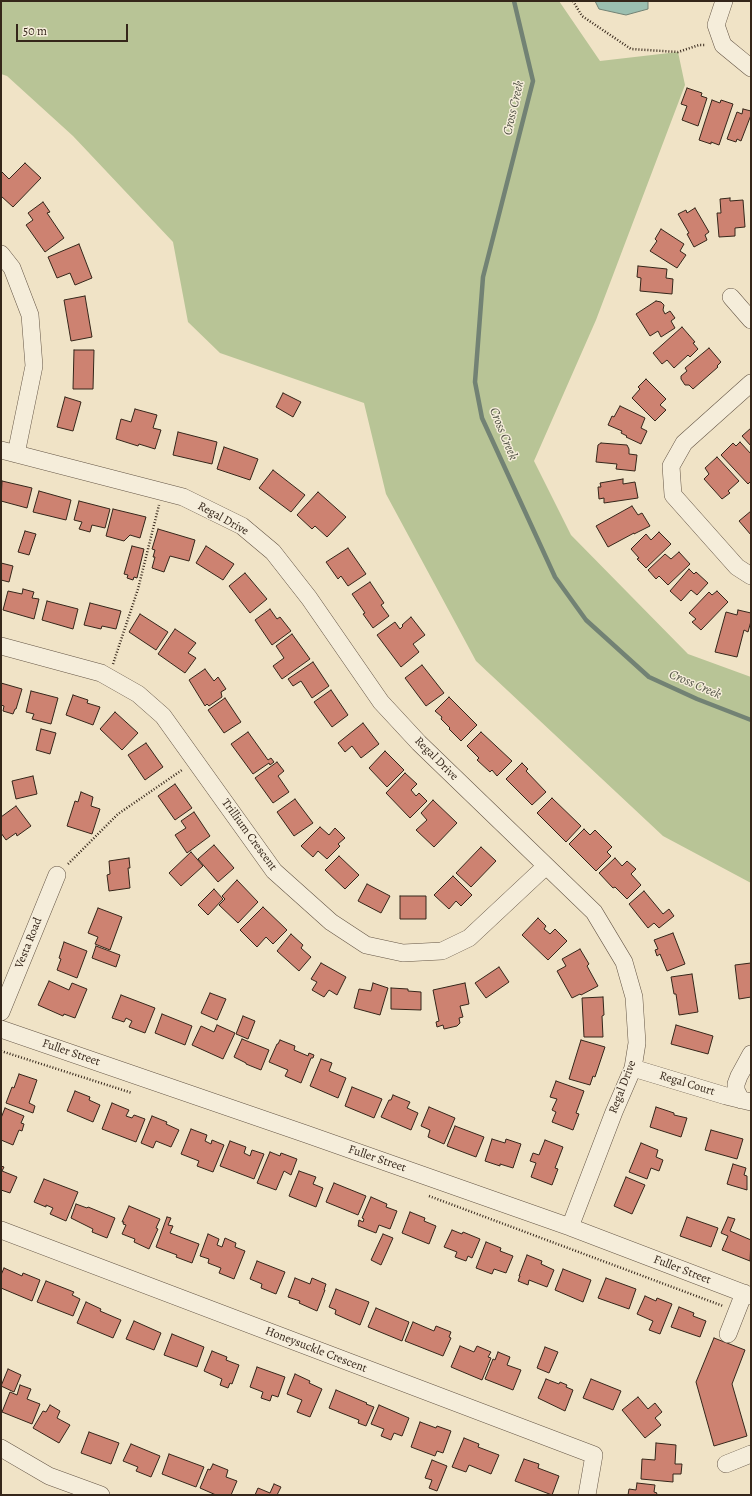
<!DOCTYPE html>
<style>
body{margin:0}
#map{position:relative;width:752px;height:1496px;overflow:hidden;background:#f0e3c6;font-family:Alegreya,serif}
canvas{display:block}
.frame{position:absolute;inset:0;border:2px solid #35261a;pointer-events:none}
.scale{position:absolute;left:16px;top:24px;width:112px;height:18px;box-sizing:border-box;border:2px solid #35261a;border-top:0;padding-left:5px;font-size:12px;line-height:14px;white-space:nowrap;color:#35261a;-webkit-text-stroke:3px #f5edda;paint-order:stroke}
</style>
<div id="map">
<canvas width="752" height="1496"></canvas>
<div class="frame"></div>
<div class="scale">50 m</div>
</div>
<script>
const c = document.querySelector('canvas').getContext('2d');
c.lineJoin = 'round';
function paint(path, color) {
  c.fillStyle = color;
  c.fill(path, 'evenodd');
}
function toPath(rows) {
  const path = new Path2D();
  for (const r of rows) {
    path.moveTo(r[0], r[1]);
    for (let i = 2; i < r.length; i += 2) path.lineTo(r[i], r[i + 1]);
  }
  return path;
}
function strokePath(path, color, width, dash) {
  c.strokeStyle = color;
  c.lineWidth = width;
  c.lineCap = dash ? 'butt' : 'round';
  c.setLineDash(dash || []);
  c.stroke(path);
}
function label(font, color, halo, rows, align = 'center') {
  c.font = font + ' Alegreya,serif';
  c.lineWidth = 3;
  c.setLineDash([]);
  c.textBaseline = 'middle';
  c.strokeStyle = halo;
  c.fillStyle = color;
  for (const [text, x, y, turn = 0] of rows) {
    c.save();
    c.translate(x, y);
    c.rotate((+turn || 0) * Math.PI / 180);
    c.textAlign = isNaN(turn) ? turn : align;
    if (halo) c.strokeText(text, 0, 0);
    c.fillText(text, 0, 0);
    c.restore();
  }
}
paint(toPath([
 [1,1,559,1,600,61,678,52,685,85,596,320,534,461,571,535,688,654,751,677,751,883,663,836,476,661,386,494,364,403,220,353,188,322,173,242,73,136,7,76,1,74]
]), '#b8c496');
const water = toPath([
 [595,1,648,1,648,9,626,15,599,9,595,1]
]);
paint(water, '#9bbfb0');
strokePath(water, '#728274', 1);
strokePath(toPath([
 [514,1,533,81,483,277,475,382,482,418,555,577,586,620,649,677,697,699,751,720]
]), '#728274', 4.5);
const building = toPath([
 [687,88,702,93,701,96,707,98,698,126,682,120,687,106,681,104,687,88],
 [712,100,720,103,721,100,733,104,719,145,711,142,711,144,699,140,712,100],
 [743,109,751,111,751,115,741,141,737,139,736,142,727,139,737,112,742,114,743,109],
 [25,163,41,178,13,207,1,196,1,173,2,172,9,179,25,163],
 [730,198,730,201,743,200,745,227,735,228,735,236,719,237,717,213,721,213,720,199,730,198],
 [43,202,50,212,47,213,64,238,45,252,26,225,33,220,28,213,43,202],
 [695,208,709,232,705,235,707,240,694,247,687,234,689,233,678,214,686,210,687,213,695,208],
 [661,229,684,244,680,251,686,255,677,268,650,251,657,241,655,239,661,229],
 [79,244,92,278,75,285,70,273,57,278,48,257,79,244],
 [638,266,667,269,666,278,673,279,672,294,640,291,641,278,637,277,638,266],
 [85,296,92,337,71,341,64,300,85,296],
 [656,301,661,302,664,305,663,310,665,314,670,311,675,318,671,321,675,328,661,337,658,331,650,336,636,314,656,301],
 [682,327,695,342,693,343,698,349,690,357,688,355,674,368,667,360,662,364,653,353,682,327],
 [709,348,721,362,717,366,718,367,693,389,689,385,685,385,681,379,681,376,687,371,685,368,709,348],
 [74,350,94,350,93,389,73,389,74,350],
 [646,379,666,399,660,405,666,410,655,421,632,398,640,389,638,387,646,379],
 [283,393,301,402,293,417,276,407,283,393],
 [65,397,81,402,73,431,57,427,65,397],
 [620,406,645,418,641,428,647,431,641,444,626,437,627,436,621,433,622,431,608,425,612,416,614,417,620,406],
 [135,409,157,415,153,428,161,430,155,449,139,444,138,446,116,439,121,419,131,422,135,409],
 [751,428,751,446,742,436,751,428],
 [178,432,217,442,212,464,173,455,178,432],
 [740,442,751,454,751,481,748,484,721,455,733,443,736,446,740,442],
 [601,443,627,445,629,449,629,454,637,455,635,471,616,469,617,464,596,462,598,445,601,443],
 [224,447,258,459,250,480,217,469,224,447],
 [717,457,739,481,728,491,730,493,722,499,704,479,709,474,705,468,717,457],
 [273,470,305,495,291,512,259,488,273,470],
 [623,479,623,484,635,482,638,498,604,503,604,498,599,499,598,487,601,487,600,483,623,479],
 [2,481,32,488,27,508,1,501,2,481],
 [39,491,71,500,66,520,33,512,39,491],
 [318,492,346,517,327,537,315,526,312,529,297,515,318,492],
 [79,501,110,509,105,528,92,525,90,532,79,529,82,522,74,520,79,501],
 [632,506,638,515,642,513,650,526,634,534,634,533,608,547,596,526,632,506],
 [113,509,146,517,140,538,130,535,124,541,106,536,113,509],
 [751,511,751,535,739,521,751,511],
 [158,529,195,540,189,561,170,556,164,572,152,568,155,557,153,557,155,550,152,549,158,529],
 [25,531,36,534,29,555,18,552,25,531],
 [659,532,671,544,646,568,637,559,639,558,631,549,646,534,651,540,659,532],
 [132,546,144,549,137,578,134,577,133,580,127,578,128,575,124,574,132,546],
 [206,546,234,564,223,580,196,563,206,546],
 [348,548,366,574,348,586,341,576,338,579,326,562,348,548],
 [679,552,690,564,668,585,659,576,656,579,648,570,665,554,671,559,679,552],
 [1,563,13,566,9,582,1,580,1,563],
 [689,569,694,574,696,572,708,583,697,595,691,590,681,601,670,591,689,569],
 [245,573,267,599,250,613,229,586,245,573],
 [370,582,384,603,381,605,389,616,373,628,363,614,365,613,352,594,370,582],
 [23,589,34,592,32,598,39,599,34,619,3,610,8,591,22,594,23,589],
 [717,591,728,602,701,630,692,622,696,619,689,613,709,592,712,595,717,591],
 [47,601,78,609,73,629,42,620,47,601],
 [90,603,121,611,116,629,102,626,101,629,84,625,90,603],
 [270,609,277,619,280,617,291,631,272,645,255,620,270,609],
 [738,610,751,613,751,621,748,632,744,630,737,657,715,652,726,612,737,615,738,610],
 [140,614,168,632,156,650,129,632,140,614],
 [411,617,425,635,413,644,419,652,401,667,377,635,395,622,400,629,403,626,402,625,411,617],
 [175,629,196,643,188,653,196,658,185,673,158,654,175,629],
 [292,634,310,659,282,679,273,666,284,658,276,646,292,634],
 [313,662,329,686,312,698,301,681,293,686,288,679,313,662],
 [422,665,444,693,426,706,405,678,422,665],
 [205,669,214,681,218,677,226,689,221,692,222,697,209,706,207,704,205,706,189,680,205,669],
 [1,683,22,689,16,709,15,709,13,714,3,711,4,706,1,705,1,683],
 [331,690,348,715,332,727,314,702,331,690],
 [31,691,58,698,51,724,32,719,34,714,26,712,31,691],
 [73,695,88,700,87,703,100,707,93,725,66,715,73,695],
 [449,697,477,725,461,741,449,729,450,728,441,719,442,717,435,711,449,697],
 [225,698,241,722,224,733,208,710,225,698],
 [115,712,138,733,122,750,100,729,115,712],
 [363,723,379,744,361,758,352,746,345,752,338,743,363,723],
 [41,729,56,733,50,754,36,750,41,729],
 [248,732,268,760,271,758,274,762,270,765,269,763,253,774,231,744,248,732],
 [481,732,512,761,497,776,492,770,490,772,477,760,479,758,467,746,481,732],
 [146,743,163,767,145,780,128,755,146,743],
 [385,751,404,770,387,787,369,768,385,751],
 [277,762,284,771,278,776,289,792,273,803,255,778,277,762],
 [522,763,528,769,526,771,546,792,532,805,506,779,522,763],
 [405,773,417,784,411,790,416,796,419,793,427,801,410,818,386,793,405,773],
 [33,776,37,794,16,799,12,781,33,776],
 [175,784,192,808,175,820,158,796,175,784],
 [81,792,93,797,91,806,100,809,92,834,67,826,75,801,78,802,81,792],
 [552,798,581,826,566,842,537,813,552,798],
 [295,799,313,823,294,836,277,812,295,799],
 [433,800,457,823,434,847,416,830,427,820,421,813,433,800],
 [16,806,31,826,17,836,16,833,6,840,1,833,1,817,16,806],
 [194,812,210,836,187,853,175,835,186,828,181,821,194,812],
 [320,827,329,835,335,828,345,838,338,844,340,846,327,859,318,851,313,857,301,846,320,827],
 [584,829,590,835,595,830,612,847,607,852,611,856,596,871,569,844,584,829],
 [214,845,234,868,218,882,198,859,214,845],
 [481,847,496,861,471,887,456,873,481,847],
 [191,852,203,866,181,886,169,873,191,852],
 [339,856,359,875,345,889,325,870,339,856],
 [129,858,130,868,128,868,130,888,109,891,107,875,110,874,109,861,129,858],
 [615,858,622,866,627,861,636,869,631,874,641,885,627,899,615,887,613,888,599,873,615,858],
 [453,876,472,895,461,906,456,901,449,909,434,895,453,876],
 [237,880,258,902,238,923,219,905,225,899,222,896,237,880],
 [367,884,390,896,381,913,358,901,367,884],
 [214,889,223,899,208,915,198,905,214,889],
 [644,891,663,914,669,909,674,916,659,928,654,923,648,928,629,904,644,891],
 [400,896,426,896,426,919,400,919,400,896],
 [263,907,287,930,273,944,266,937,257,947,240,930,263,907],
 [98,908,122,917,110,950,95,944,98,937,88,933,98,908],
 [538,918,546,926,544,929,550,934,555,929,567,941,548,960,522,935,538,918],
 [673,933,685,964,667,971,660,954,657,956,655,950,658,949,654,940,673,933],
 [291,934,303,945,301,948,311,957,299,971,277,951,291,934],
 [64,942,87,951,77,978,57,970,61,959,59,958,64,942],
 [96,946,120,955,116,967,92,958,96,946],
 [580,949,589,964,587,966,598,986,581,995,580,994,572,998,557,971,566,966,562,959,580,949],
 [321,963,346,977,337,995,329,990,324,997,312,990,317,982,311,979,321,963],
 [751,963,751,997,739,999,735,965,751,963],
 [499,967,509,982,486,998,475,983,499,967],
 [692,974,698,1012,679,1015,676,994,674,994,671,977,692,974],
 [49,981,69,990,72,983,87,989,75,1018,64,1014,63,1016,38,1005,49,981],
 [373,983,388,988,380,1015,354,1008,359,989,371,991,373,983],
 [465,983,469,1004,460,1006,463,1017,459,1018,460,1023,457,1026,444,1029,443,1025,437,1027,436,1022,439,1021,433,990,465,983],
 [391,988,408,989,408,991,421,992,421,1010,391,1009,391,988],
 [210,993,226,999,217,1020,201,1013,210,993],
 [121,995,155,1008,145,1033,129,1027,132,1021,126,1018,124,1022,112,1018,121,995],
 [603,997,604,1015,602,1016,603,1037,584,1037,582,998,603,997],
 [162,1014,192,1026,185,1045,155,1033,162,1014],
 [243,1016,255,1021,248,1039,236,1034,243,1016],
 [217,1025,235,1033,223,1059,192,1045,201,1026,214,1032,217,1025],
 [676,1025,713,1036,708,1054,671,1044,676,1025],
 [242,1039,269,1050,261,1070,246,1064,246,1063,234,1057,242,1039],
 [280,1040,295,1046,294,1050,308,1056,309,1053,314,1055,313,1058,311,1058,301,1083,285,1076,288,1070,269,1062,277,1044,278,1044,280,1040],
 [581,1040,605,1047,595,1077,593,1076,590,1085,569,1079,581,1040],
 [321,1059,332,1063,329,1071,346,1078,338,1098,310,1086,321,1059],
 [19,1074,37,1080,29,1103,35,1106,33,1113,6,1103,12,1087,14,1088,19,1074],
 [556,1081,584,1091,576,1113,579,1114,573,1130,552,1122,556,1112,552,1110,557,1099,550,1097,556,1081],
 [352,1087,382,1099,374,1118,345,1106,352,1087],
 [75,1091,90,1097,89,1100,100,1105,93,1122,67,1111,75,1091],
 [393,1095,410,1102,407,1108,418,1113,411,1130,381,1117,389,1100,391,1100,393,1095],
 [112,1103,129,1110,126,1116,132,1118,134,1115,145,1119,136,1142,102,1129,112,1103],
 [429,1107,455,1118,444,1144,428,1137,430,1130,421,1126,429,1107],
 [656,1107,674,1113,674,1115,687,1118,681,1137,650,1127,656,1107],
 [5,1108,24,1116,21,1123,24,1124,22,1131,19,1130,13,1145,1,1140,1,1118,5,1108],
 [152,1116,167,1122,166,1124,179,1130,171,1147,156,1141,153,1148,141,1143,152,1116],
 [455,1126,484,1137,476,1157,447,1146,455,1126],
 [191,1129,207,1135,205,1141,211,1144,212,1140,224,1145,213,1172,197,1166,199,1161,181,1154,191,1129],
 [711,1130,743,1139,737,1159,705,1150,711,1130],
 [492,1139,505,1143,506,1139,521,1144,513,1168,500,1164,500,1166,485,1161,492,1139],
 [545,1140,563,1147,555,1168,558,1169,552,1185,531,1177,536,1163,530,1161,533,1153,539,1155,545,1140],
 [230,1141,246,1147,244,1153,250,1156,252,1150,264,1154,254,1179,220,1166,230,1141],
 [641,1143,658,1150,656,1157,663,1160,659,1171,651,1168,647,1179,629,1172,641,1143],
 [270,1152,280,1156,281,1153,297,1159,291,1175,284,1171,276,1190,257,1183,270,1152],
 [733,1164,746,1168,744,1175,747,1176,747,1190,727,1184,733,1164],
 [1,1166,4,1167,2,1171,17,1177,10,1193,1,1190,1,1166],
 [299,1171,316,1177,313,1184,323,1188,316,1207,289,1196,299,1171],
 [626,1177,645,1185,632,1214,614,1206,626,1177],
 [44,1179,78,1192,66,1221,50,1214,53,1208,46,1205,46,1207,34,1202,44,1179],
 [334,1183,366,1196,358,1215,326,1202,334,1183],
 [371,1197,387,1204,386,1207,397,1211,390,1229,379,1225,376,1233,358,1226,359,1220,363,1222,364,1219,362,1218,371,1197],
 [76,1204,87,1208,88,1207,115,1218,107,1238,92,1232,93,1229,71,1218,76,1204],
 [129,1206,160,1219,156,1228,158,1229,149,1249,134,1242,135,1239,122,1234,126,1225,123,1224,124,1222,122,1222,129,1206],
 [410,1212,425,1218,424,1221,436,1226,429,1244,402,1233,410,1212],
 [167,1217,171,1218,168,1225,173,1226,170,1233,199,1244,192,1263,176,1257,177,1255,156,1247,167,1217],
 [687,1217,718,1228,711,1247,680,1236,687,1217],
 [728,1217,735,1219,730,1231,751,1240,750,1261,722,1250,728,1236,721,1233,728,1217],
 [452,1230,462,1234,463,1232,480,1239,472,1258,468,1256,466,1261,455,1257,457,1252,444,1247,452,1230],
 [208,1234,219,1239,217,1245,222,1247,225,1238,236,1243,235,1247,245,1251,234,1279,219,1273,221,1268,208,1263,209,1259,200,1256,208,1234],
 [383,1234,393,1238,381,1265,371,1260,383,1234],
 [486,1242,501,1248,500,1251,513,1256,506,1273,494,1269,492,1274,476,1268,486,1242],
 [527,1255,542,1261,541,1264,554,1270,547,1287,529,1280,528,1285,518,1281,520,1276,519,1276,527,1255],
 [257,1261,285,1272,276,1294,261,1288,262,1284,250,1279,257,1261],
 [4,1268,22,1276,23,1273,40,1280,32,1301,1,1288,1,1275,4,1268],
 [563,1269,591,1280,583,1302,555,1290,563,1269],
 [295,1278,310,1284,312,1278,326,1284,324,1290,325,1290,317,1311,299,1303,300,1301,288,1297,295,1278],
 [606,1278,636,1289,629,1309,598,1298,606,1278],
 [46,1281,74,1292,72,1295,80,1299,73,1316,37,1302,46,1281],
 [336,1289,369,1302,360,1325,335,1314,336,1310,329,1307,336,1289],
 [645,1296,656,1301,657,1298,672,1304,660,1334,649,1330,653,1321,637,1314,645,1296],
 [86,1302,101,1309,100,1311,121,1320,113,1338,77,1323,86,1302],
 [679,1307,694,1313,693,1316,706,1321,700,1337,671,1327,679,1307],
 [376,1308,409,1322,402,1341,368,1327,376,1308],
 [134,1321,161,1333,154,1350,126,1339,134,1321],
 [413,1322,434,1331,436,1326,451,1332,449,1337,451,1338,443,1356,405,1341,413,1322],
 [172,1334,204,1347,197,1367,164,1355,172,1334],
 [714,1338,745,1350,732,1384,747,1436,714,1446,696,1382,714,1338],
 [460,1346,474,1352,477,1346,491,1352,488,1357,491,1358,482,1380,451,1367,460,1346],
 [545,1347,558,1352,549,1373,537,1368,545,1347],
 [212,1351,227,1357,226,1360,239,1365,232,1384,230,1383,228,1388,220,1385,222,1379,204,1371,212,1351],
 [498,1352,510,1357,507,1365,521,1370,513,1390,485,1379,493,1359,495,1360,498,1352],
 [257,1367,285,1377,278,1397,272,1395,270,1401,261,1398,263,1392,250,1387,257,1367],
 [8,1369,21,1375,14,1392,1,1386,8,1369],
 [295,1374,310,1381,309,1383,322,1389,310,1417,297,1412,302,1400,287,1394,295,1374],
 [546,1379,559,1384,560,1382,567,1385,566,1387,573,1390,565,1411,538,1398,546,1379],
 [591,1379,621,1391,613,1410,583,1398,591,1379],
 [20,1385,31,1389,27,1399,40,1404,32,1424,2,1412,10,1392,17,1395,20,1385],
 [336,1390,367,1403,366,1404,374,1407,366,1426,358,1423,359,1420,329,1408,336,1390],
 [638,1397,648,1409,655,1403,662,1412,655,1418,661,1425,645,1438,622,1410,638,1397],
 [50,1405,60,1411,57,1418,70,1425,59,1443,33,1428,43,1411,46,1412,50,1405],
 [379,1405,409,1418,402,1436,394,1433,391,1440,381,1436,384,1429,371,1424,379,1405],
 [420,1422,436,1428,437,1426,451,1431,443,1453,437,1451,435,1456,411,1447,420,1422],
 [89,1432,119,1443,111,1464,81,1453,89,1432],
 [464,1438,479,1444,478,1447,499,1455,491,1474,469,1465,466,1472,452,1467,464,1438],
 [656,1443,676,1445,675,1464,682,1464,681,1474,673,1474,673,1482,641,1479,642,1459,655,1460,656,1443],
 [131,1444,160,1456,151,1477,136,1471,138,1467,123,1461,131,1444],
 [169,1454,204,1467,196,1487,162,1474,169,1454],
 [524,1459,539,1464,538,1468,559,1476,552,1495,515,1481,524,1459],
 [432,1460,447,1466,437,1491,429,1488,432,1480,425,1478,432,1460],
 [213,1464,228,1470,226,1477,237,1481,231,1495,216,1495,200,1488,208,1469,210,1470,213,1464],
 [637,1483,655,1485,654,1492,657,1493,656,1495,628,1495,629,1489,636,1490,637,1483],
 [274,1484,281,1487,277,1495,255,1495,258,1488,270,1493,274,1484]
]);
paint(building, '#cd8271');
strokePath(building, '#35261a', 1);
const minor = toPath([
 [724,1,716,25,723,45,751,68],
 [1,254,12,268,30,315,34,366,16,454],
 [731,297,751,320],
 [751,383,684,443,671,466,673,495,737,567,751,576],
 [1,450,183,497,242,526,273,552,309,598,381,702,419,743,594,912,624,962,634,997,637,1043,633,1068,614,1112,570,1227],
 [1,646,101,673,138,694,163,716,274,871,331,922,366,945,403,953,442,951,469,938,546,866],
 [1,1012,57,875],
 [1,1029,306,1134,570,1227,751,1296],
 [633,1068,726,1096,751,1102],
 [741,1100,736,1090,736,1084,739,1076,751,1054],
 [1,1230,594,1455,587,1495],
 [728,1334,744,1293],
 [1,1448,49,1476,101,1495],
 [726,1464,751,1454]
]);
strokePath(minor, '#645545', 18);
strokePath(toPath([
 [573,1,582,16,631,49,678,52,699,45,706,45],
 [113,664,138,589,159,505],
 [68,864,118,814,182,770],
 [1,1051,132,1093],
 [429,1196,723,1306]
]), '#35261a', 2.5, [1, 2]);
strokePath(minor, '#f5edda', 17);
label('12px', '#35261a', '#f5edda', [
 ["Regal Drive",223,519,29],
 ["Regal Drive",436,759,45],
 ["Trillium Crescent",249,835,54],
 ["Vesta Road",29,943,-68],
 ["Fuller Street",71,1053,19],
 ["Regal Court",687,1084,17],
 ["Regal Drive",623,1087,-69],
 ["Fuller Street",377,1159,19],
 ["Fuller Street",682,1270,21],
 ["Honeysuckle Crescent",316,1350,21]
]);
label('italic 13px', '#545447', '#f5edda', [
 ["Cross Creek",514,108,-77],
 ["Cross Creek",503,434,68],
 ["Cross Creek",695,685,23]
]);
</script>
